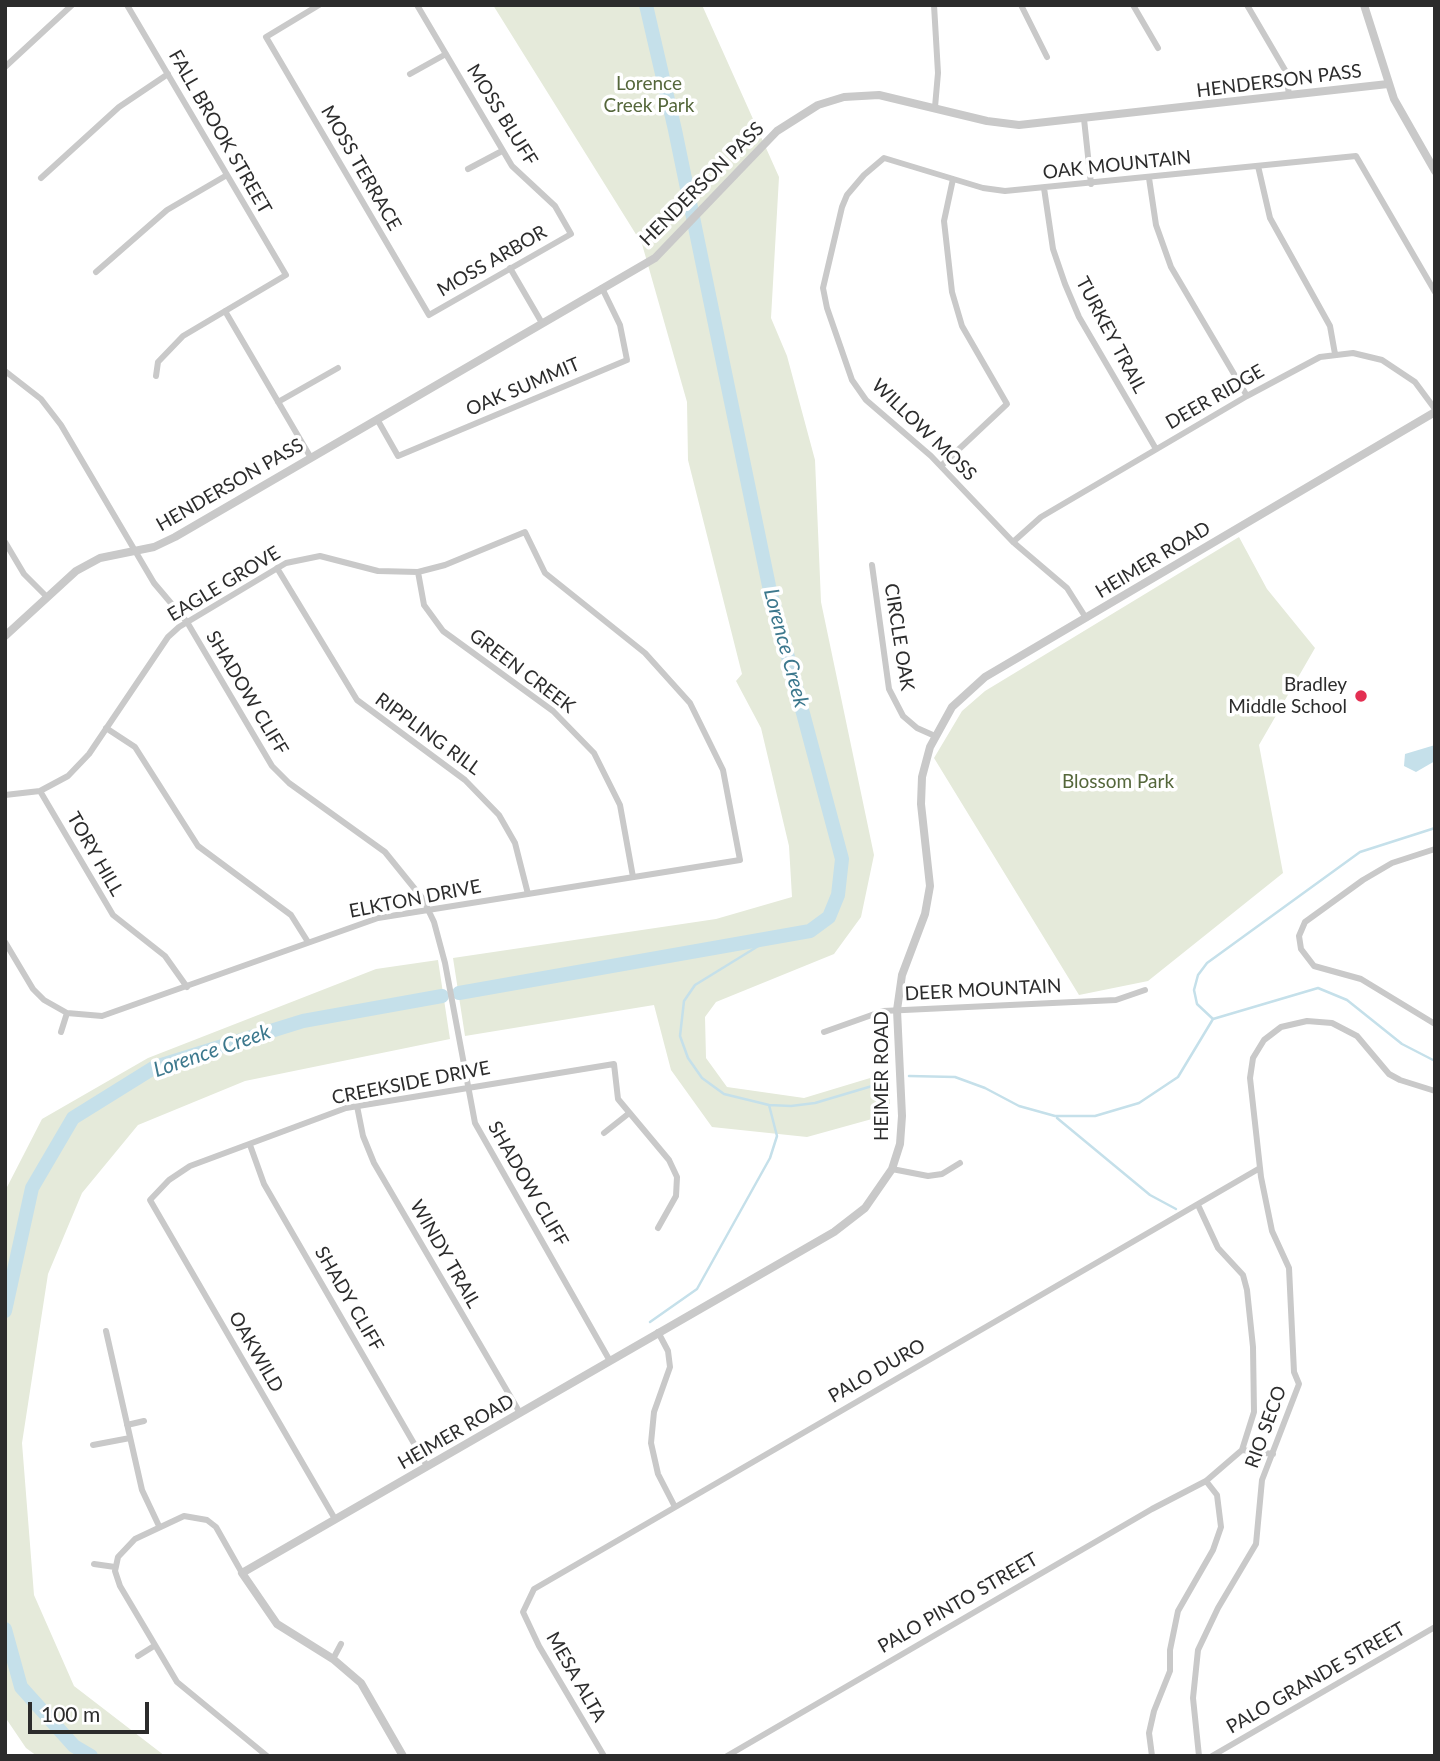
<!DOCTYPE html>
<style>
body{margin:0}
#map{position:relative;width:1440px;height:1761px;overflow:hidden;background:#fff;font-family:Lato,sans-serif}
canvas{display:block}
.frame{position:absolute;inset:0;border:7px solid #2c2c2c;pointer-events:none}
.scale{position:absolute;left:28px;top:1702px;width:121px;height:32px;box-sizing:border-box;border:4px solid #2c2c2c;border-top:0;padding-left:9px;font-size:21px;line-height:24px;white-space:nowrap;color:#2c2c2c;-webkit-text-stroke:5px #fff;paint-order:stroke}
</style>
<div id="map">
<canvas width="1440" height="1761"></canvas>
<div class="frame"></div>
<div class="scale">100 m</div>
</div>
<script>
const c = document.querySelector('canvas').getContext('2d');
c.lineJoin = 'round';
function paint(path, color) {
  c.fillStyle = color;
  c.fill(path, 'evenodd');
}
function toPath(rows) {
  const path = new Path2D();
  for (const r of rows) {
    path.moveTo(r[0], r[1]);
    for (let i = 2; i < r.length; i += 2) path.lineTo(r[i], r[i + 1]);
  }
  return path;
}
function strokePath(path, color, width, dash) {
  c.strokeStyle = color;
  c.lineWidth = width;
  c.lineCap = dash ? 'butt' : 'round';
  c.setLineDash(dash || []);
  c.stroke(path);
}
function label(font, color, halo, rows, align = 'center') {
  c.font = font + ' Lato,sans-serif';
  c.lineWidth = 7;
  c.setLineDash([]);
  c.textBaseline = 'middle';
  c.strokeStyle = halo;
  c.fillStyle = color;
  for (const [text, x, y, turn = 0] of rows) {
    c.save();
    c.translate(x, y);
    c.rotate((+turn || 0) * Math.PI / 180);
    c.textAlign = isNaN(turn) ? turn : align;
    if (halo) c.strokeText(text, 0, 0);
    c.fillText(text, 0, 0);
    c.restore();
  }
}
paint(toPath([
 [493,5,702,5,779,177,771,318,787,356,815,460,821,602,874,855,861,917,834,954,716,1002,705,1017,706,1058,727,1087,804,1098,890,1072,890,1114,807,1137,712,1127,671,1070,654,1005,465,1036,453,958,716,919,792,897,789,846,761,728,736,681,742,674,688,460,687,402,642,244],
 [1239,537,1267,589,1315,648,1259,745,1283,873,1148,981,1079,995,934,758,962,711,985,691],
 [438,960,450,1039,245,1081,138,1125,82,1193,48,1274,22,1443,34,1595,74,1686,165,1756,37,1756,26,1748,5,1717,5,1191,42,1119,148,1058,376,969]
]), '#e5eada');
paint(toPath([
 [1435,745,1435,761,1416,772,1404,766,1405,754]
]), '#c5e0ea');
strokePath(toPath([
 [773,937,695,985,684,1001,680,1036,688,1058,702,1078,724,1094,769,1105,791,1106,815,1103,889,1081],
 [1213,1019,1197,1004,1194,990,1198,975,1207,963,1360,852,1435,828],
 [909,1076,955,1077,985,1088,1019,1106,1055,1116,1095,1116,1139,1103,1178,1077,1213,1019,1318,988,1347,1000,1402,1044,1435,1061],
 [1057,1118,1150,1195,1176,1209],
 [650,1322,697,1289,770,1158,777,1136,769,1105]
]), '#c5e0ea', 2.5);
strokePath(toPath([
 [459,993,810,931,829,917,838,895,842,859,769,586,675,130,646,5],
 [5,1311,32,1188,73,1118,155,1067,303,1021,442,996],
 [5,1629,21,1687,74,1746,91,1756]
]), '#c5e0ea', 14);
strokePath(toPath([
 [127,5,286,275,183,336,158,362,156,376],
 [319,5,266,37,429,315,571,234,555,206,512,166,417,5],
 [934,5,938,73,935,107],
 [1021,5,1047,57],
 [1133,5,1158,48],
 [1247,5,1285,70,1289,94],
 [5,67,72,5],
 [410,74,446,54],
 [1084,119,1091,184],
 [1258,166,1270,218,1330,326,1335,354],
 [468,169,502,151],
 [41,178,119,107,168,74],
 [1149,178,1156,225,1171,267,1247,396],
 [1044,188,1053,249,1065,284,1079,317,1156,449],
 [510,268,542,323],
 [96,272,167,210,227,175],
 [225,311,311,458],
 [5,371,41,399,61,425,154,583,187,622,272,766,289,783,385,852,423,899,434,922,445,963,475,1123,610,1361],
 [278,402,338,368],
 [377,419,398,456,627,360,620,325,602,288],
 [941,466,1007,404,962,326,952,292,944,221,953,179],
 [5,542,24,574,46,596],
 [1013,542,1041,517,1247,396,1320,357,1353,353,1382,360,1415,382,1435,409],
 [872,565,889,689,903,716,917,728,935,736],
 [277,568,357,700,465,780,499,815,515,843,528,894],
 [418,572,424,605,443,631,553,711,594,753,620,805,633,877],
 [1086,618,1067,588,1013,542,931,456,866,400,852,380,827,308,823,288,842,207,847,195,864,175,884,158,983,188,1005,191,1356,156,1435,292],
 [106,728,135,747,198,846,291,915,308,942],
 [40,791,113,915,165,956,187,987],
 [5,795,40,791,68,776,89,754,168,637,179,627,286,563,320,556,378,571,418,572,445,565,525,532,545,573,645,653,690,703,723,770,740,860,378,918,102,1016,67,1013,44,1000,33,989,5,942],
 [1435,849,1392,863,1363,880,1305,922,1299,936,1301,949,1314,966,1361,979,1435,1024],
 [61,1032,67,1013],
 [824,1032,883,1011,1116,1000,1145,990],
 [357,1106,363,1136,374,1163,520,1413],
 [604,1133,628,1114],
 [250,1145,264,1184,427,1466],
 [892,1169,928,1176,942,1174,960,1163],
 [106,1331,142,1490,159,1526],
 [658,1332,668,1351,670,1367,654,1412,651,1443,658,1474,675,1507],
 [127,1425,144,1421],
 [93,1445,130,1438],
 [1242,1450,1273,1454],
 [335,1519,150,1200,169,1180,190,1166,346,1108,614,1064,618,1099,669,1160,677,1177,676,1196,658,1228],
 [94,1564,115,1567],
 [242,1573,216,1527,207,1520,184,1516,135,1539,118,1557,115,1571,120,1586,177,1682,267,1756],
 [138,1656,154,1646],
 [333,1659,341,1644],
 [604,1756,539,1646,523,1612,534,1589,1260,1168],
 [727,1756,1152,1509,1206,1481,1242,1450,1254,1412,1253,1347,1247,1290,1243,1275,1218,1248,1198,1205],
 [1152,1756,1149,1733,1154,1711,1170,1671,1170,1650,1178,1611,1213,1550,1221,1527,1217,1495,1206,1481],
 [1199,1756,1193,1698,1198,1650,1218,1608,1256,1544,1262,1480,1299,1384,1294,1372,1289,1268,1272,1231,1261,1177,1250,1078,1253,1058,1264,1040,1281,1027,1307,1021,1332,1023,1357,1036,1389,1074,1400,1080,1435,1091],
 [1212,1756,1435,1627]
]), '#c9c9c9', 6);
strokePath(toPath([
 [1364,5,1394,99,1435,171],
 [5,636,76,571,100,558,154,547,175,537,655,258,777,131,818,105,844,97,879,95,987,121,1019,125,1388,84],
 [403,1756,361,1683,333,1659,277,1624,242,1573,834,1232,865,1208,892,1169,900,1144,902,1116,897,1010,902,975,925,914,930,886,921,804,922,777,930,747,952,707,985,677,1435,412]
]), '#c9c9c9', 8);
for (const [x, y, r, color] of [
 [1361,696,7,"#e32f52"]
]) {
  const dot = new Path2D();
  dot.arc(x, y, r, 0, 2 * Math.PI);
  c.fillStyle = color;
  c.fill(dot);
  strokePath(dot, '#fff', 2.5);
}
label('19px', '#2c2c2c', '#fff', [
 ["HENDERSON PASS",1279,81,-7],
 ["MOSS BLUFF",502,115,58],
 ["FALL BROOK STREET",220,132,60],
 ["OAK MOUNTAIN",1117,165,-6],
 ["MOSS TERRACE",361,168,60],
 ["HENDERSON PASS",702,184,-45],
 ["MOSS ARBOR",492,261,-30],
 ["TURKEY TRAIL",1111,335,62],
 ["OAK SUMMIT",523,387,-23],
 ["DEER RIDGE",1215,397,-30],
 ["WILLOW MOSS",924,430,44],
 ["HENDERSON PASS",230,485,-30],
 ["HEIMER ROAD",1153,560,-31],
 ["EAGLE GROVE",224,584,-31],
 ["CIRCLE OAK",899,637,81],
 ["GREEN CREEK",522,671,37],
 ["SHADOW CLIFF",247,693,59],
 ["RIPPLING RILL",428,734,36],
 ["TORY HILL",95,854,60],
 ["ELKTON DRIVE",415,899,-11],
 ["DEER MOUNTAIN",983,990,-3],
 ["HEIMER ROAD",882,1076,-90],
 ["CREEKSIDE DRIVE",411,1083,-11],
 ["SHADOW CLIFF",528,1184,60],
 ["WINDY TRAIL",445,1254,60],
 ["SHADY CLIFF",349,1299,60],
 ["OAKWILD",256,1352,60],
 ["PALO DURO",877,1371,-30],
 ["RIO SECO",1266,1427,-70],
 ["HEIMER ROAD",456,1432,-30],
 ["PALO PINTO STREET",958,1603,-30],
 ["MESA ALTA",576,1677,60],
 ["PALO GRANDE STREET",1316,1678,-30]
]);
label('19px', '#55673b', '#fff', [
 ["Lorence",649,84],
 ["Creek Park",649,106],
 ["Blossom Park",1118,782]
]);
label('19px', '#2c2c2c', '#fff', [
 ["Bradley",1347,685],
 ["Middle School",1347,707]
], 'right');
label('italic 21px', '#3c788d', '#fff', [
 ["Lorence Creek",786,648,75],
 ["Lorence Creek",212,1051,-19]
]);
</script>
